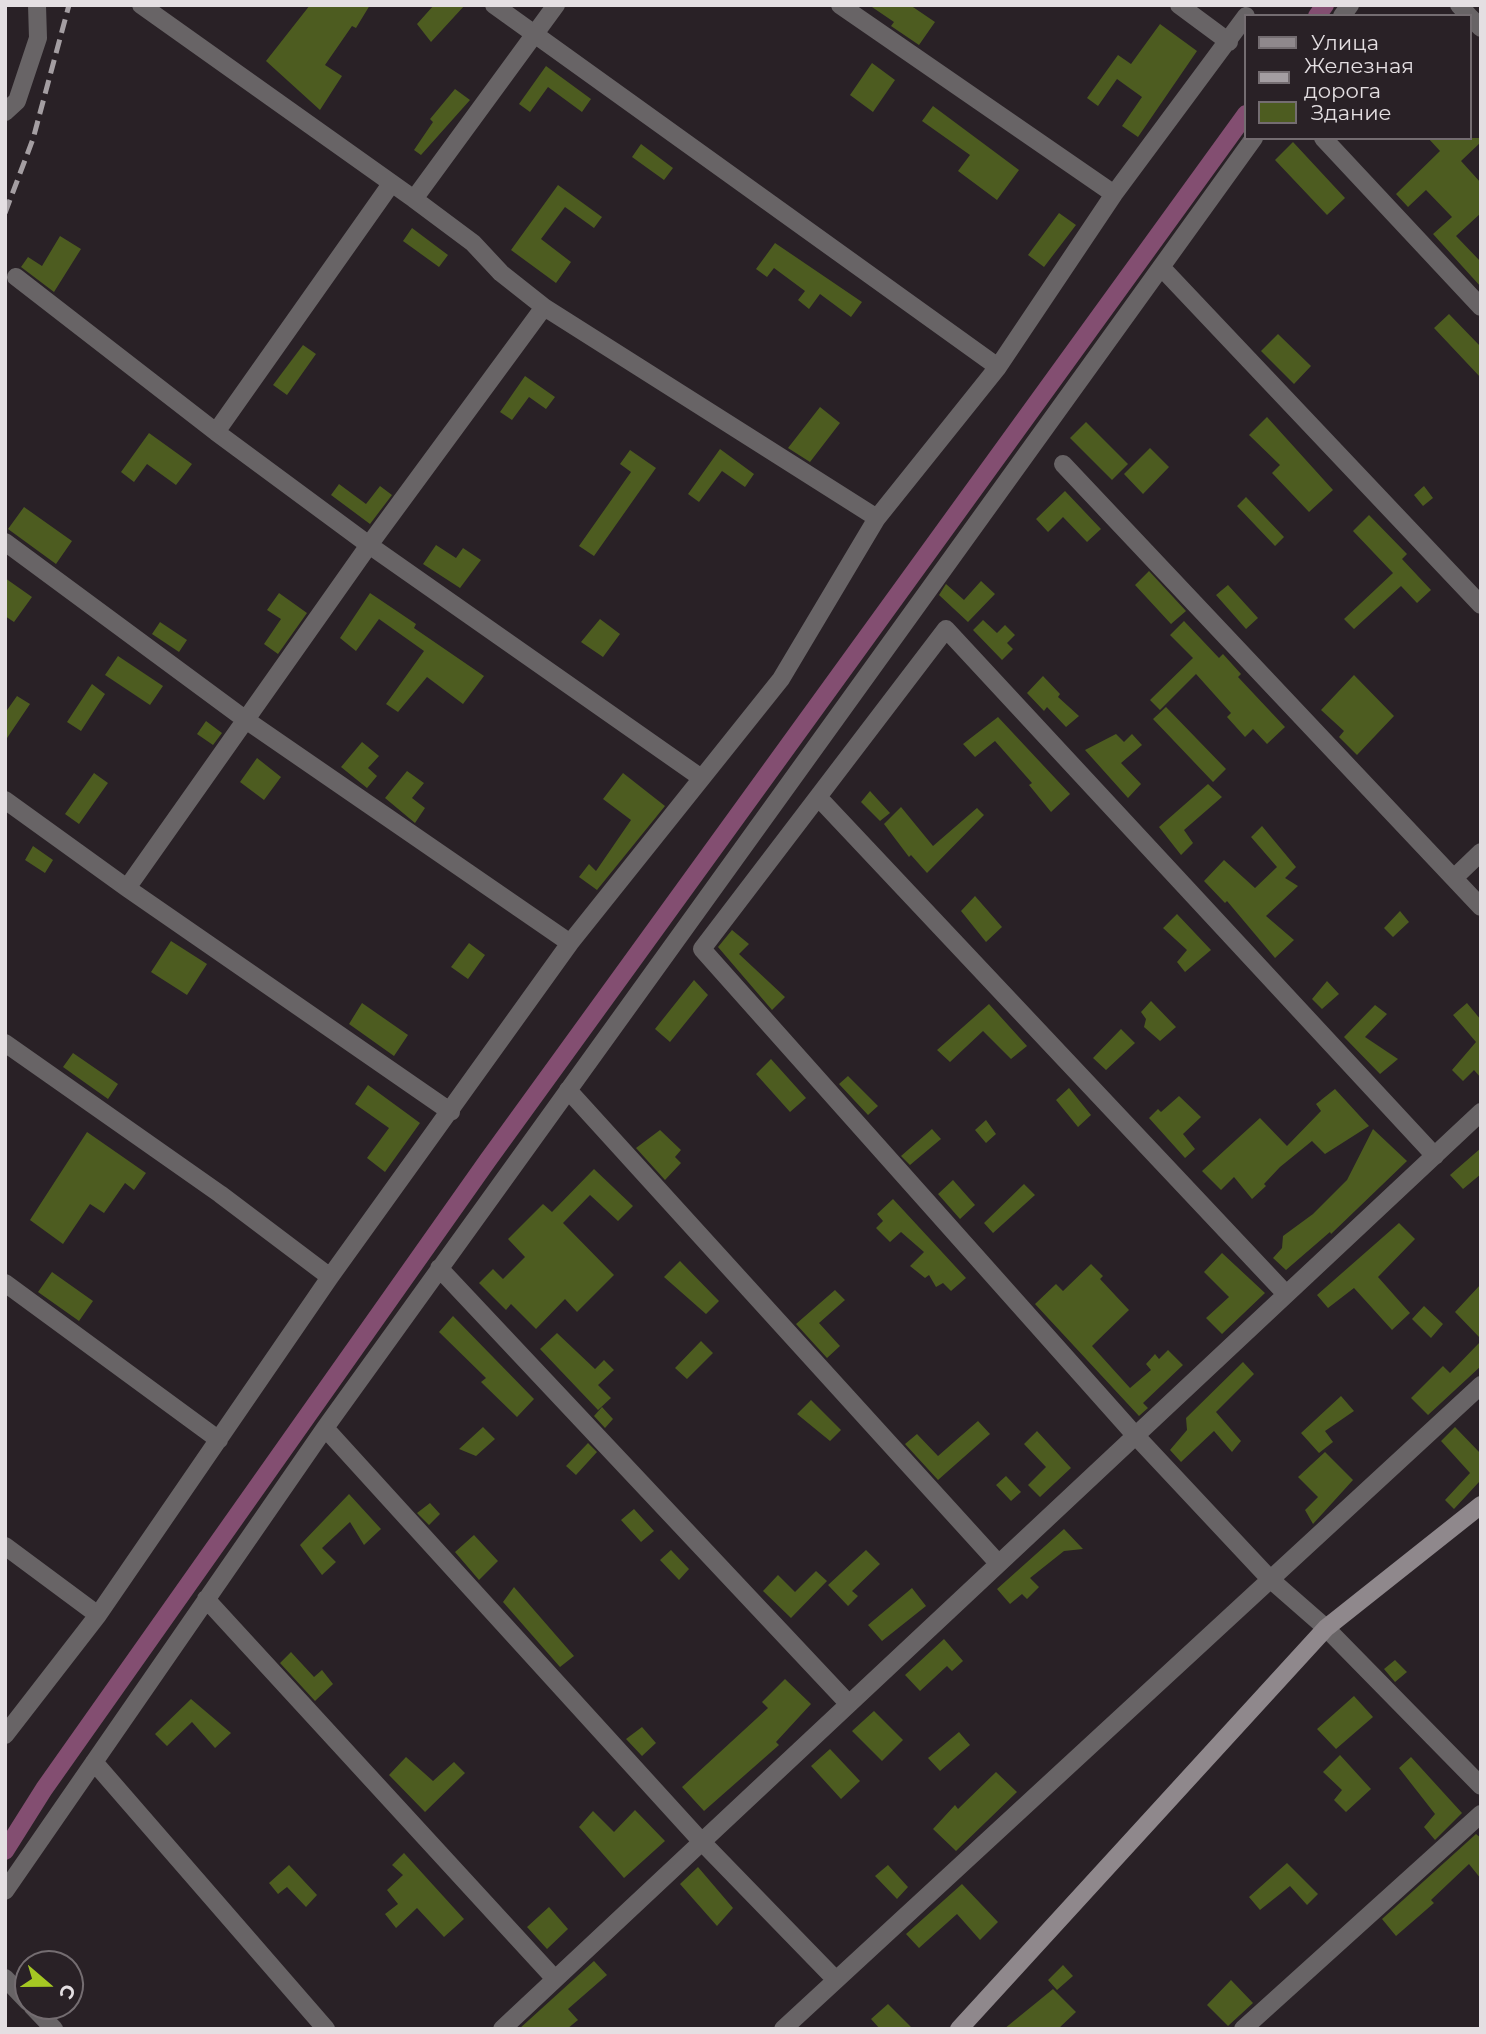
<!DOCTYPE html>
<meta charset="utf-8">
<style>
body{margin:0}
#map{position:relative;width:1486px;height:2034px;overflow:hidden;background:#292126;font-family:Montserrat,sans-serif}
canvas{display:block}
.frame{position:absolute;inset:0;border:7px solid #e4dfe2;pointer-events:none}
.legend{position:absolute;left:1244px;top:14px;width:228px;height:126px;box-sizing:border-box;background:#292126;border:2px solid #746d71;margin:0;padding:9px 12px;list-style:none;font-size:21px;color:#e4dfe2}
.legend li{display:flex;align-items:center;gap:14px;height:35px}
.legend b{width:35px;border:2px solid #746d71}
.north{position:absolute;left:14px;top:1950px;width:70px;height:70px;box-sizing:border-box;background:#292126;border:2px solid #746d71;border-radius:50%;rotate:110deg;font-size:19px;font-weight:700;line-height:28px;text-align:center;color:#e4dfe2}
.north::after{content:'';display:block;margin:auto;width:24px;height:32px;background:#a5c823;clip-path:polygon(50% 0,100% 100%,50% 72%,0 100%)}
</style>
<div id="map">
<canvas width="1486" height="2034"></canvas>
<div class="frame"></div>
<ul class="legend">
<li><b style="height:9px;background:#8f888c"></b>Улица</li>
<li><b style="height:9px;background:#a49ea2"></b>Железная дорога</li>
<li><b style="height:19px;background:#4d5c20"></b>Здание</li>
</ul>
<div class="north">С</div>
</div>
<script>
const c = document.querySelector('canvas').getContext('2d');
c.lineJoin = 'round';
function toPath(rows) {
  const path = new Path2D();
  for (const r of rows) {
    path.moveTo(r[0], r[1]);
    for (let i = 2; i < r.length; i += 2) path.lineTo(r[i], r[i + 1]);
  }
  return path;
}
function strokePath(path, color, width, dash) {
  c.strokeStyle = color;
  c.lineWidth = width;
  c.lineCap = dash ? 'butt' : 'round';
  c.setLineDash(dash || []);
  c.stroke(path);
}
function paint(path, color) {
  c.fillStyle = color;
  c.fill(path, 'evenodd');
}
strokePath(toPath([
 [1317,16,1325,5],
 [5,1851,44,1789,488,1160,1246,114]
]), '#834e71', 18);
paint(toPath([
 [310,5,370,5,356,28,352,26,325,65,342,76,320,110,266,61],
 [434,5,465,5,431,42,417,24],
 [869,5,910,5,935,22,919,45,891,26,894,22],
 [1160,24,1197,51,1138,137,1122,126,1142,97,1117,79,1098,106,1087,98,1118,55,1131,64],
 [872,63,895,80,873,112,850,95],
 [546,66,591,99,582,112,548,87,530,112,519,104],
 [455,89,470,100,421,155,414,150,433,122,430,119],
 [933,106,1019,170,997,200,958,171,970,155,922,121],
 [1428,138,1481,138,1481,142,1461,161,1481,183,1481,213,1456,236,1481,262,1481,287,1433,234,1452,217,1426,190,1408,207,1396,194,1440,151],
 [1293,142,1345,198,1327,215,1275,160],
 [641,144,673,168,664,180,632,157],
 [558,185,602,217,594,228,565,207,541,239,571,262,556,283,511,250],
 [1059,213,1076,225,1044,267,1028,255],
 [412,228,448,255,439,267,403,241],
 [60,236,81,249,54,292,21,267,28,257,42,266],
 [775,243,862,302,851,317,820,294,809,309,798,300,805,291,774,268,767,277,756,269],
 [1449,314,1481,347,1481,378,1434,328],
 [1278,334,1311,366,1294,384,1261,351],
 [303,345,316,354,287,395,273,385],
 [525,376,555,397,546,409,529,397,512,420,500,412],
 [820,407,840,423,810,462,788,448],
 [1267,417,1333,490,1309,512,1272,473,1280,465,1249,435],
 [1086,422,1128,464,1112,480,1070,438],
 [149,433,192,464,176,485,147,464,134,482,121,472],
 [1150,448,1169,467,1143,494,1124,474],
 [720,449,754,474,745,487,722,471,699,502,688,494],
 [630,450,656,468,594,556,579,546,631,472,620,464],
 [339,484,366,504,380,486,392,495,370,524,331,495],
 [1424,486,1433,498,1423,506,1414,495],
 [1065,491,1101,529,1087,542,1063,517,1048,532,1036,519],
 [1246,497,1284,537,1275,546,1237,506],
 [24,507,72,541,56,564,8,529],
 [1369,515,1407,554,1402,559,1431,590,1417,603,1401,586,1354,629,1344,619,1393,573,1353,531],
 [436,545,456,558,463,548,481,560,460,588,423,564],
 [1149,571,1186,611,1171,624,1135,585],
 [5,578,32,597,14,622,5,616],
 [981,581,995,594,968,622,939,595,946,584,964,600],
 [1228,585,1258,618,1246,629,1216,595],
 [279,593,307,613,278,654,264,644,281,619,267,610],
 [370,593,416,624,414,628,484,676,463,704,427,677,398,712,386,704,424,651,379,619,356,651,340,638],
 [600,619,620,634,603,657,581,642],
 [983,620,997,633,1005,625,1015,635,1007,643,1013,649,1002,660,973,630],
 [1184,621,1219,658,1223,654,1241,674,1238,677,1285,727,1267,744,1253,729,1245,737,1227,717,1231,713,1196,674,1160,710,1150,700,1193,658,1170,635],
 [160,622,187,640,179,652,152,634],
 [118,656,163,686,150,705,105,675],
 [1354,675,1394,716,1357,755,1339,737,1344,731,1321,710],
 [1043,676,1060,694,1058,697,1079,716,1066,727,1047,707,1044,711,1027,693],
 [92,684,105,694,81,731,67,722],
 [17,696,30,704,5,741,5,713],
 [1166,707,1226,769,1213,782,1153,719],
 [998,717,1070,794,1051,812,1029,785,1032,783,995,741,975,757,963,744],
 [206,721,222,733,213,745,197,734],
 [1116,734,1124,742,1132,734,1142,745,1121,763,1141,784,1128,798,1085,750],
 [362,742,379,756,368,768,377,776,367,788,341,767],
 [257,758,281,777,264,800,240,782],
 [407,771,424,783,412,798,425,808,415,823,385,798],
 [94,773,108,783,79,824,65,814],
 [623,773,665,806,597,890,579,877,589,864,596,871,631,820,603,799],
 [1208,784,1222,797,1184,830,1193,843,1181,855,1159,827],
 [870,791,890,813,880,821,861,802],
 [901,807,933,846,977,808,984,815,927,873,911,855,909,857,884,824],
 [1262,826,1296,867,1285,878,1298,886,1266,916,1294,940,1275,958,1227,901,1225,903,1204,881,1224,860,1255,888,1277,867,1251,837],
 [33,846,53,860,45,873,25,860],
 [975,896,1002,927,986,942,961,911],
 [1400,911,1409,922,1393,937,1384,928],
 [1177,914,1211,950,1185,972,1177,962,1187,950,1163,928],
 [732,930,749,944,739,954,785,997,772,1010,718,947],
 [171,941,207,964,187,995,151,972],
 [469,943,485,955,468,979,451,967],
 [694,980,708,995,670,1042,655,1029],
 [1327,981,1339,994,1322,1009,1312,999],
 [1151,1001,1176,1027,1160,1041,1144,1027,1146,1019,1141,1012],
 [362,1003,408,1035,394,1056,349,1024],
 [1467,1003,1481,1020,1481,1078,1474,1070,1463,1081,1452,1070,1476,1042,1453,1015],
 [989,1004,1027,1046,1011,1059,983,1031,950,1062,937,1050],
 [1375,1005,1387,1014,1365,1037,1398,1059,1380,1074,1344,1037],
 [1121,1029,1135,1043,1106,1070,1093,1058],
 [73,1053,118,1084,108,1099,63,1067],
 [771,1059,806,1098,790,1112,756,1074],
 [848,1076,878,1106,868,1115,839,1084],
 [368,1085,420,1123,385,1172,367,1158,389,1128,355,1104],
 [1069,1088,1091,1115,1078,1127,1056,1100],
 [1335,1089,1369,1126,1325,1154,1312,1141,1280,1167,1264,1184,1266,1186,1252,1199,1234,1177,1221,1190,1202,1171,1260,1118,1287,1146,1321,1111,1316,1104],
 [1179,1096,1201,1117,1183,1134,1195,1149,1185,1158,1149,1118,1158,1109,1161,1112],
 [986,1120,996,1134,986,1143,975,1130],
 [932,1129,941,1139,910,1165,901,1156],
 [1373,1129,1407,1161,1331,1234,1330,1232,1286,1270,1273,1258,1282,1248,1283,1236,1313,1214,1347,1180],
 [660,1130,681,1150,675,1157,681,1163,665,1180,636,1148],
 [87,1132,146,1173,134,1190,125,1183,104,1213,90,1204,63,1244,30,1220],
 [1481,1148,1481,1174,1463,1189,1450,1175],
 [594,1169,633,1206,618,1221,590,1195,563,1223,614,1275,577,1312,565,1299,536,1329,511,1304,506,1310,479,1283,493,1269,503,1279,525,1257,508,1239,543,1204,552,1212],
 [953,1180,975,1205,960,1219,938,1194],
 [1024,1184,1035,1195,993,1233,984,1223],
 [893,1199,966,1278,951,1291,943,1283,936,1287,929,1275,925,1278,910,1266,924,1252,901,1232,890,1242,876,1228,883,1221,877,1214],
 [1399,1223,1415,1239,1378,1277,1410,1313,1392,1330,1354,1288,1328,1308,1317,1295],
 [1222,1253,1265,1293,1222,1334,1206,1318,1229,1297,1204,1272],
 [680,1261,719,1301,706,1314,664,1277],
 [1091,1264,1103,1276,1100,1279,1129,1310,1092,1346,1130,1388,1151,1370,1146,1364,1155,1354,1159,1359,1168,1350,1183,1365,1143,1403,1148,1408,1139,1416,1035,1304,1056,1284,1063,1291],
 [52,1272,93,1301,79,1321,38,1292],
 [1481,1284,1481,1339,1455,1312],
 [835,1290,845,1300,819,1323,840,1346,827,1358,796,1324],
 [1424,1306,1443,1324,1431,1338,1412,1319],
 [453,1316,534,1399,517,1417,481,1382,486,1378,439,1332],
 [557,1333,595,1369,604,1360,614,1370,598,1385,611,1398,598,1410,540,1349],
 [701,1341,713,1353,687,1379,675,1368],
 [1481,1341,1481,1366,1428,1415,1411,1398,1443,1366,1450,1373],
 [1243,1362,1254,1374,1216,1412,1241,1441,1232,1452,1214,1431,1181,1462,1170,1450,1187,1430,1186,1418],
 [1341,1396,1354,1411,1325,1431,1333,1442,1319,1453,1301,1433],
 [811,1400,841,1430,830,1441,797,1414],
 [602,1407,613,1419,605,1428,594,1416],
 [978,1421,990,1434,938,1480,905,1444,917,1434,938,1456],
 [483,1427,495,1439,476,1456,459,1449],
 [1455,1427,1481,1454,1481,1485,1479,1482,1454,1509,1445,1500,1470,1473,1441,1441],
 [1037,1431,1071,1468,1040,1497,1028,1485,1046,1467,1024,1444],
 [588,1443,597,1452,576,1475,566,1466],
 [1325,1452,1353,1480,1313,1524,1305,1510,1318,1497,1298,1477],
 [1006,1476,1021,1492,1011,1501,996,1485],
 [349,1494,381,1529,364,1545,350,1522,322,1548,336,1562,322,1575,300,1545],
 [430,1503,440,1514,429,1525,417,1513],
 [634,1509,654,1531,641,1542,621,1520],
 [1064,1529,1083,1549,1064,1551,1030,1578,1039,1587,1027,1599,1022,1594,1010,1604,997,1589],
 [474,1535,498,1561,479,1580,455,1552],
 [671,1550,689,1569,679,1580,660,1560],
 [866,1550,880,1564,852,1591,858,1596,848,1606,828,1585],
 [816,1571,827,1581,791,1618,763,1591,778,1575,795,1592],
 [514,1587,574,1656,560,1667,503,1602],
 [912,1588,926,1606,882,1641,868,1625],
 [944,1639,963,1661,952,1671,947,1666,920,1691,905,1675],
 [291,1652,314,1677,322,1670,333,1684,315,1701,280,1663],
 [1395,1660,1407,1672,1395,1682,1384,1669],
 [785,1679,811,1704,776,1742,779,1745,704,1811,682,1787,768,1708,762,1702],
 [1354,1696,1373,1717,1336,1749,1317,1729],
 [191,1699,231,1733,215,1748,192,1722,167,1746,155,1734],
 [874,1711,903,1740,882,1761,852,1731],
 [642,1727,656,1743,642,1756,626,1739],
 [959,1732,970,1745,940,1771,928,1758],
 [830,1749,860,1781,841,1799,811,1766],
 [1340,1755,1371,1789,1346,1812,1334,1800,1342,1790,1323,1772],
 [406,1757,433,1781,454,1762,465,1773,425,1812,389,1775],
 [1411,1757,1462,1813,1435,1840,1424,1827,1435,1814,1399,1768],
 [996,1772,1017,1792,956,1851,933,1829,955,1805,958,1809],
 [635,1810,665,1841,624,1878,579,1827,593,1811,614,1832],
 [1476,1834,1481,1838,1481,1879,1469,1864,1431,1900,1434,1903,1396,1936,1382,1919],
 [404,1853,464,1919,444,1937,417,1908,396,1928,385,1914,398,1904,387,1890,403,1875,392,1865],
 [1287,1863,1318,1894,1307,1905,1290,1886,1260,1910,1249,1897],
 [289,1865,317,1895,306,1907,287,1887,278,1894,269,1883],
 [888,1865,908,1887,897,1899,875,1876],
 [698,1867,733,1908,717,1926,680,1884],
 [962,1884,998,1922,980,1940,957,1914,919,1948,906,1934],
 [549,1907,568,1929,547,1949,527,1927],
 [594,1961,607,1975,568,2009,578,2020,567,2029,519,2029],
 [1063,1965,1073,1976,1057,1990,1048,1980],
 [1231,1980,1253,2003,1228,2026,1207,2005],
 [1053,1989,1076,2012,1058,2029,1004,2029],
 [888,2004,913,2029,880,2029,871,2019]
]), '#4d5c20');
strokePath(toPath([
 [141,5,414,199,473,243,501,273,544,307,877,518],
 [494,5,998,367],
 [840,5,1114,194],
 [1179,5,1229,42],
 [1459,5,1469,16],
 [1342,16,1350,5],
 [1470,17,1481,28],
 [5,112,17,101,38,38,37,5],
 [1323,138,1481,307],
 [414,199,556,5],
 [1161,267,1481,605],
 [16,277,216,432,369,545,700,777],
 [216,432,391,184],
 [1063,464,1481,907],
 [5,542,246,720,570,943],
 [818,797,1286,1294],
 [5,800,127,888,451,1112],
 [1454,878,1481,852],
 [127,888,369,545,544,307],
 [5,1043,220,1194,330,1277],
 [568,1090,998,1563],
 [1435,1156,946,629,702,949,1135,1435,1270,1579,1326,1628,1481,1786],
 [439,1268,848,1703],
 [5,1283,219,1440],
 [325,1428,701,1841,836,1980],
 [5,1546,98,1615],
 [206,1599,555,1979],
 [5,1735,98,1615,330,1277,570,943,781,679,877,518,998,367,1114,194,1246,16],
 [94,1762,326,2029],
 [5,1891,325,1428,1254,138],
 [5,1978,28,2002],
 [32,2006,54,2029],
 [502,2029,1481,1112],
 [783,2029,1481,1385],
 [1243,2029,1481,1814]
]), '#686466', 18);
strokePath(toPath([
 [959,2029,1326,1628,1481,1505]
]), '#8f888c', 18);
strokePath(toPath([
 [5,213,33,139,69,5]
]), '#a49ea2', 5, [14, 7]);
</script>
